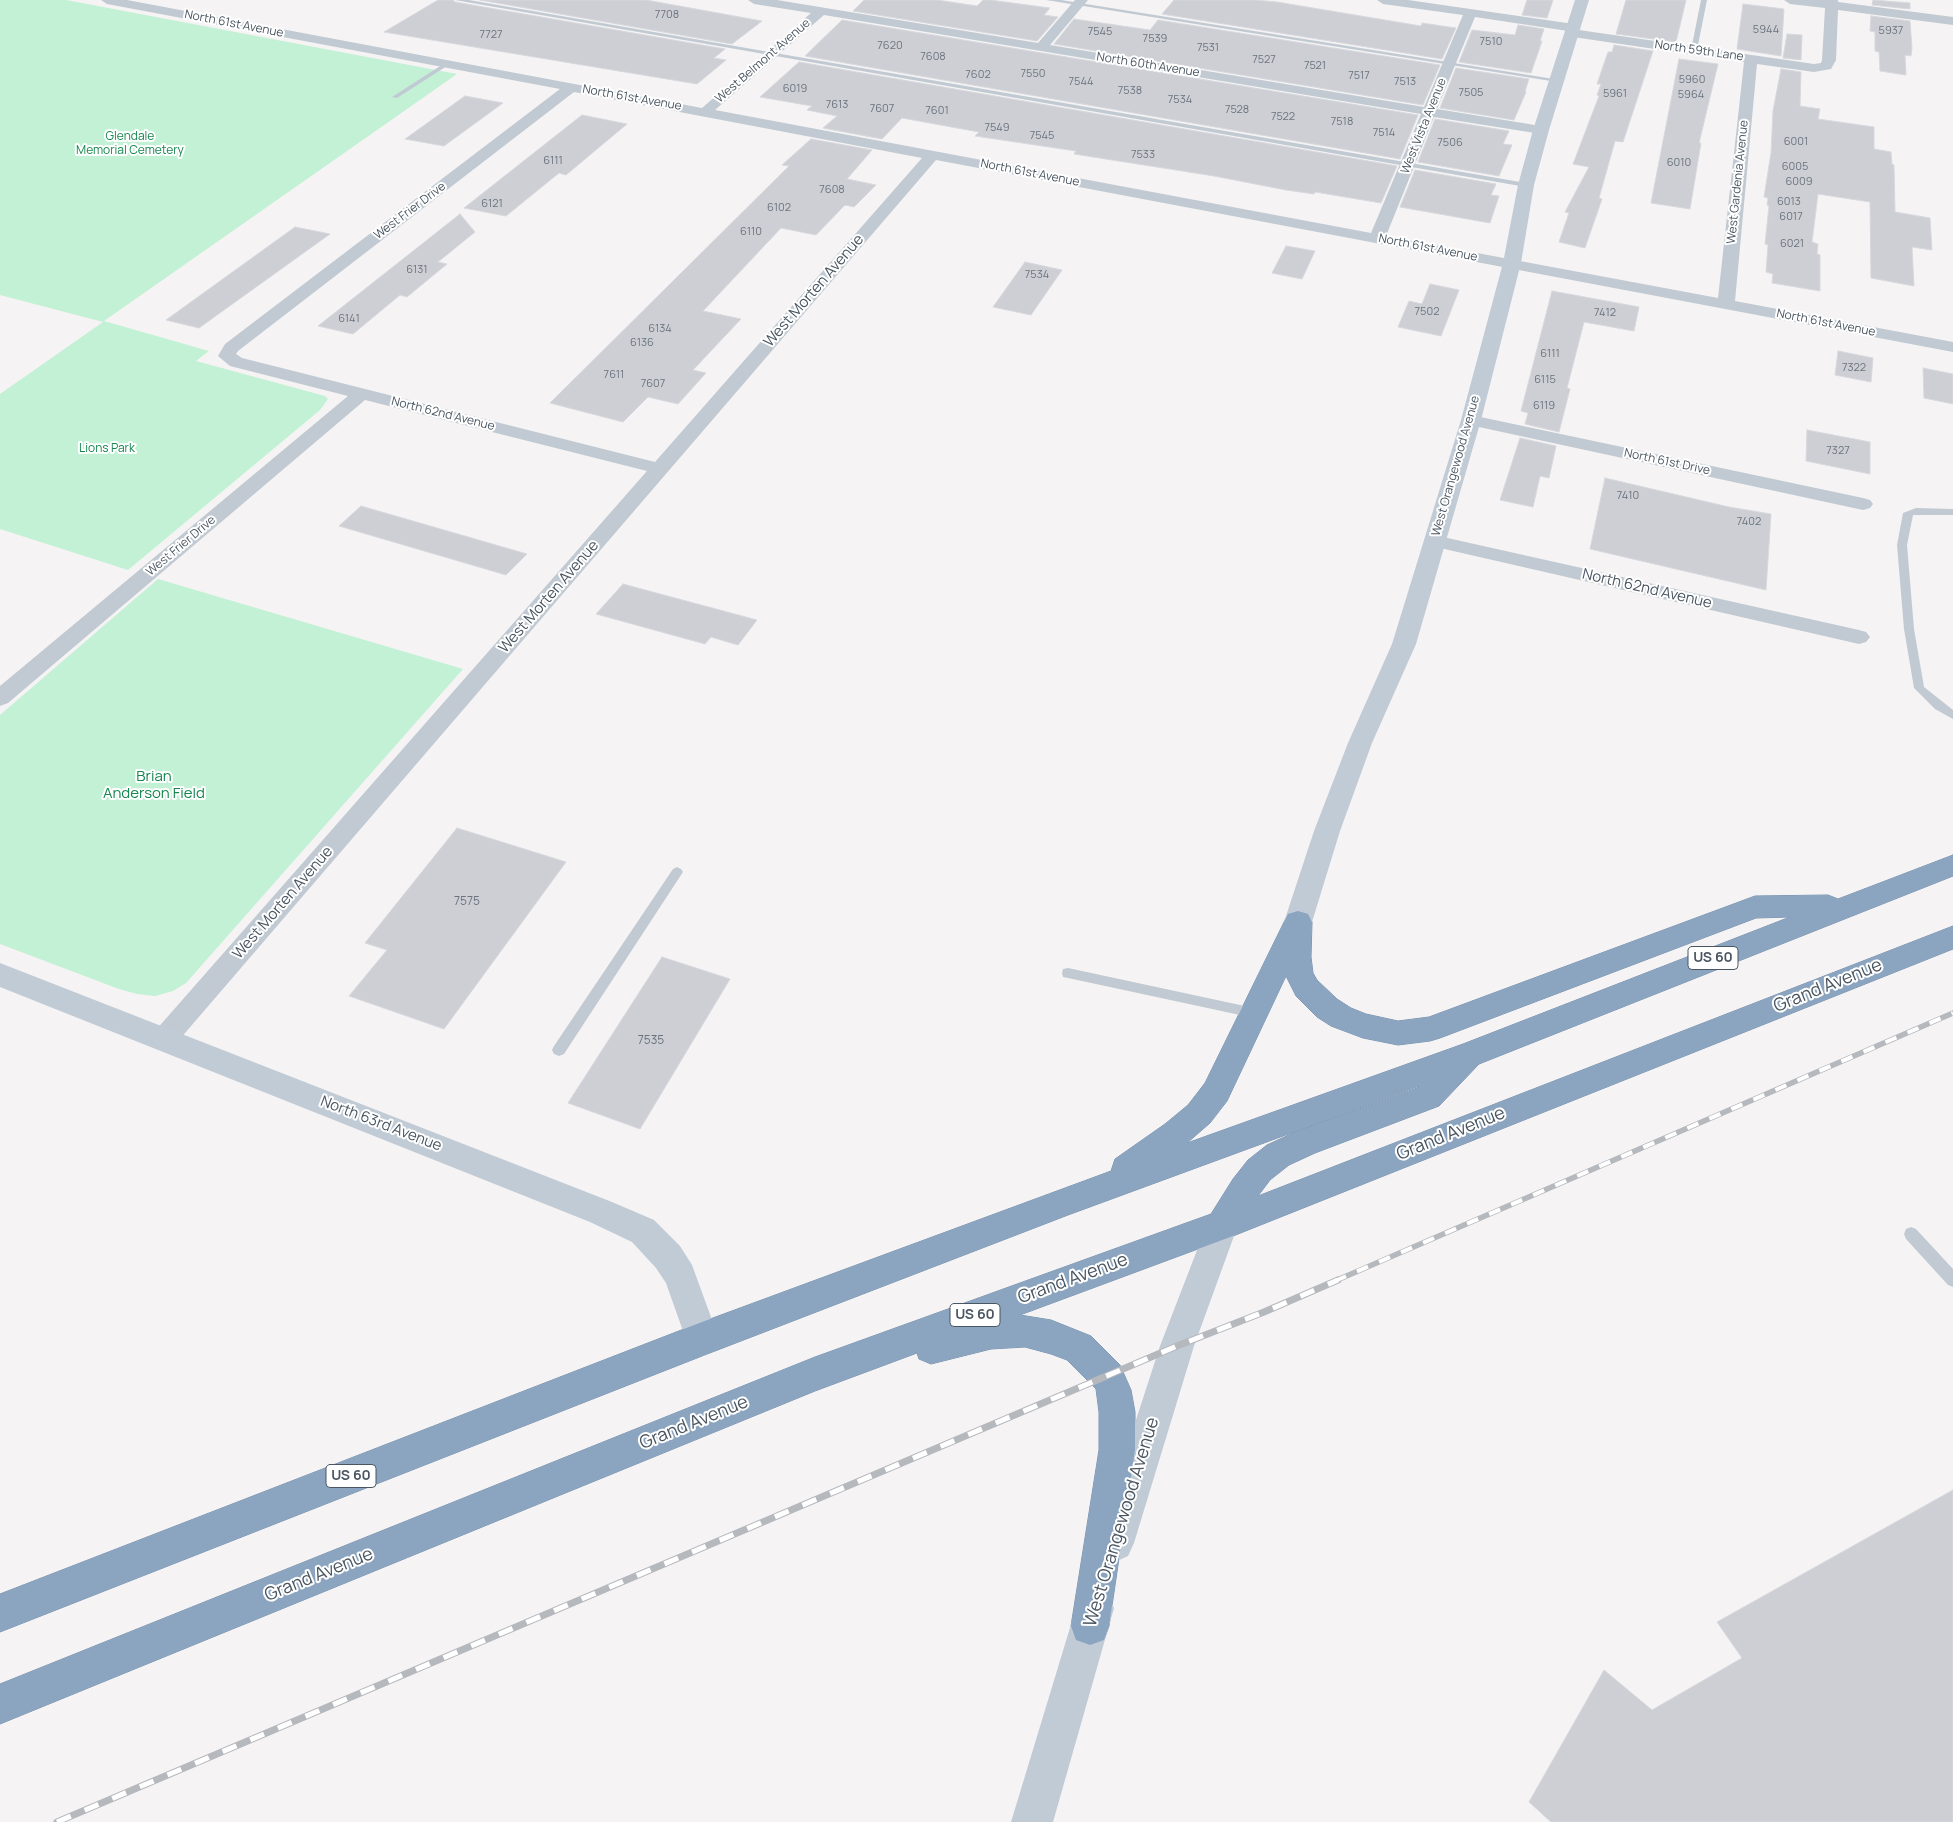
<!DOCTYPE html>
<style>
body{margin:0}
canvas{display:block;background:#f5f3f3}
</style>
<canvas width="1953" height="1822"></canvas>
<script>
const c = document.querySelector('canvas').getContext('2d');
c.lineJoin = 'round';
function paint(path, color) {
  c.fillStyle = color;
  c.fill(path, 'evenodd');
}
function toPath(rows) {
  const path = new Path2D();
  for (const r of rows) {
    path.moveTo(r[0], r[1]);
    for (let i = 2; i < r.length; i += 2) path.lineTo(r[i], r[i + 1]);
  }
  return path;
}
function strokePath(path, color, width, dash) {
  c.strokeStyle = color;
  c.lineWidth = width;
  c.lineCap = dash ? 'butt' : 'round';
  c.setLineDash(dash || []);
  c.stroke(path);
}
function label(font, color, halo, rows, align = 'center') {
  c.font = font + ' Manrope,sans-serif';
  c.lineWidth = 4;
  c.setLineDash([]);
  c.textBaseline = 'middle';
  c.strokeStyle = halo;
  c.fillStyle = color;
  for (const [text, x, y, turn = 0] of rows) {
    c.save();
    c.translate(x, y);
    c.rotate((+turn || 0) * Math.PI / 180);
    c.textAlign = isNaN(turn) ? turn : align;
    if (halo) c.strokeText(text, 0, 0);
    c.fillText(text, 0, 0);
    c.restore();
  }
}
paint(toPath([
 [0,0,66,0,457,74,104,321,209,351,196,361,325,396,328,399,320,410,128,570,0,529,0,394,103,322,0,295],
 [158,579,463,669,186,983,173,991,155,996,137,994,119,989,0,944,0,715]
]), '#c3f1d5');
const building = toPath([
 [438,0,453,0,455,2,725,49,714,58,726,60,697,84,384,32,438,0],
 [480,0,646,0,762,21,732,44,480,0],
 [864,0,937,0,977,6,983,0,990,0,1050,8,1044,15,1058,17,1037,41,853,11,864,0],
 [1174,0,1254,0,1277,2,1421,26,1422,23,1456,28,1442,59,1162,14,1174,0],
 [1527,0,1553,0,1547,18,1522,15,1527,0],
 [1626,0,1686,0,1676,42,1616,34,1626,0],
 [1873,0,1910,3,1910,9,1872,5,1873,0],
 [1743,4,1784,9,1781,56,1737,49,1743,4],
 [1871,16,1910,21,1912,48,1911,56,1905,55,1906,75,1880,71,1879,52,1875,51,1875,32,1870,31,1871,16],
 [1074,19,1150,30,1158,20,1440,65,1423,105,1054,44,1074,19],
 [842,20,1418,115,1400,159,805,56,842,20],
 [1518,25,1544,29,1540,41,1542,41,1531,73,1459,62,1472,30,1515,35,1518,25],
 [1787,34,1802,35,1801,60,1783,58,1787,34],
 [1614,45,1653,51,1623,142,1615,141,1599,198,1602,199,1585,248,1559,242,1569,213,1565,212,1589,167,1573,164,1599,96,1597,95,1601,84,1597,84,1608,52,1612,52,1614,45],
 [1679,59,1718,64,1699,143,1701,143,1690,209,1651,203,1679,59],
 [799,62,1397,166,1381,203,1315,192,1314,194,1286,190,1214,176,1074,154,1076,151,975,136,979,132,902,118,882,139,823,128,837,116,807,110,812,106,760,97,799,62],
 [1456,68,1529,79,1525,91,1526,92,1514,120,1440,108,1456,68],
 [1781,69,1801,72,1800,106,1820,109,1818,119,1874,127,1874,149,1891,152,1892,164,1894,165,1895,212,1930,218,1932,250,1912,247,1914,286,1871,278,1870,202,1818,194,1812,242,1818,244,1817,254,1820,255,1820,291,1772,283,1773,274,1766,272,1768,245,1765,244,1769,206,1767,205,1768,198,1764,197,1771,153,1773,111,1781,69],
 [465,96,503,103,444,146,405,139,465,96],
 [582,115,627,124,566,175,559,173,506,216,464,208,582,115],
 [1435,119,1509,131,1503,144,1512,145,1499,176,1418,162,1435,119],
 [811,139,872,150,847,179,876,185,854,207,845,205,816,235,781,228,703,311,741,319,693,370,706,373,678,404,648,397,623,422,550,403,789,166,782,165,811,139],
 [1415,170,1496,184,1491,195,1499,196,1490,223,1400,207,1415,170],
 [460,214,475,232,438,262,447,264,407,297,400,295,353,334,318,326,460,214],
 [295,227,330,234,199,328,166,320,295,227],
 [1286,246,1315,251,1302,279,1272,273,1286,246],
 [1025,262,1062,270,1031,315,993,307,1025,262],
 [1430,284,1459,290,1441,336,1398,327,1409,301,1422,304,1430,284],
 [1552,291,1639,307,1634,331,1584,322,1567,388,1570,389,1559,432,1525,424,1528,413,1521,411,1552,291],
 [1838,351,1873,358,1871,382,1835,375,1838,351],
 [1923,368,1953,374,1953,404,1924,398,1923,368],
 [1807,430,1870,442,1870,474,1806,461,1807,430],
 [1520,438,1556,446,1549,478,1540,476,1533,507,1500,500,1520,438],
 [1605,478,1729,507,1771,514,1766,590,1590,549,1605,478],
 [361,506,527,554,506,575,339,526,361,506],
 [623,584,757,620,738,645,711,637,705,644,596,614,623,584],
 [457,828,566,862,444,1029,349,996,387,950,365,943,457,828],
 [662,957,730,979,640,1129,568,1103,662,957],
 [1953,1490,1953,1822,1551,1822,1529,1802,1604,1670,1652,1710,1742,1658,1717,1622,1953,1490]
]);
paint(building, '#cdcfd5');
strokePath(building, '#d7d9de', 1);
const highway = toPath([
 [1953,855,1953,876,1479,1064,1439,1106,1315,1153,1289,1165,1270,1180,1258,1196,1953,926,1953,949,1233,1236,1020,1315,1051,1320,1091,1336,1120,1365,1131,1390,1135,1412,1135,1450,1109,1626,1104,1640,1090,1645,1076,1640,1071,1626,1099,1450,1099,1412,1096,1389,1067,1360,1051,1354,1025,1347,991,1349,931,1364,919,1359,917,1353,815,1391,0,1724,0,1684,815,1357,1211,1214,1233,1179,1248,1160,1267,1145,1293,1133,1417,1088,1419,1086,1068,1215,702,1356,0,1632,0,1594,702,1322,1111,1171,1115,1159,1165,1124,1188,1105,1205,1083,1288,914,1298,911,1308,914,1312,922,1311,957,1313,973,1317,980,1337,999,1351,1008,1366,1014,1398,1021,1429,1017,1755,896,1828,895,1838,899,1953,855],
 [1790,917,1463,1044,1187,1143,1210,1123,1227,1101,1286,976,1296,996,1317,1017,1331,1026,1363,1038,1398,1045,1430,1041,1440,1038,1756,918,1790,917]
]);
strokePath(highway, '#7690ad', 1);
paint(toPath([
 [455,0,469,0,1526,183,1530,185,1526,187,455,0],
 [1046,0,1061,0,1560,80,1557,82,1046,0],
 [1701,0,1707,0,1697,50,1694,52,1691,50,1701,0],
 [448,61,450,62,450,64,397,98,392,97,448,61],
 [1916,508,1953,509,1953,515,1913,515,1907,545,1914,629,1924,687,1953,710,1953,719,1935,709,1914,688,1904,629,1897,545,1903,513,1916,508],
 [677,867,681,869,683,872,681,875,564,1054,559,1056,554,1054,552,1050,554,1046,673,869,677,867],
 [1068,968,1254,1008,1259,1009,1261,1013,1259,1017,1254,1018,1068,978,1063,977,1062,973,1063,969,1068,968],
 [1911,1227,1916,1229,1953,1269,1953,1287,1948,1285,1906,1239,1904,1234,1906,1229,1911,1227]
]), '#c1cad2');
paint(toPath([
 [101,0,127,0,702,108,811,13,754,4,748,0,777,0,1038,43,1075,0,1088,0,1050,45,1424,107,1463,15,1383,4,1377,0,1408,0,1574,24,1579,25,1580,28,1579,30,1814,64,1821,63,1822,60,1825,8,1790,4,1784,0,1838,0,1838,2,1953,17,1953,25,1838,10,1836,60,1831,69,1814,72,1757,64,1735,301,1953,342,1953,352,936,160,173,1047,164,1050,155,1047,151,1039,155,1031,647,471,365,400,8,703,0,706,0,686,348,396,230,366,218,356,225,344,560,89,107,4,101,0],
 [824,15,1421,114,1371,233,715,110,824,15],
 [1475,17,1568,31,1567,33,1568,36,1573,37,1744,62,1718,298,1386,236,1434,117,1541,134,1546,133,1548,130,1546,127,1541,126,1437,109,1475,17],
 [574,92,922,158,655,462,242,358,236,354,238,351,574,92],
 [1471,415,1863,498,1870,500,1873,504,1870,508,1863,510,1465,424,1462,420,1465,416,1471,415],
 [1434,535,1859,630,1866,632,1870,637,1866,642,1859,644,1427,545,1424,541,1427,537,1434,535]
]), '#c1cad2');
paint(toPath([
 [1575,0,1589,0,1549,130,1534,185,1521,263,1481,420,1416,644,1372,743,1340,831,1312,922,1308,930,1298,933,1288,930,1284,922,1314,831,1348,743,1392,644,1461,420,1503,263,1518,185,1533,130,1575,0],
 [0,963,612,1202,654,1220,680,1246,692,1265,719,1339,714,1351,702,1356,690,1351,666,1283,656,1268,632,1242,590,1222,0,987,0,963],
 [1222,1210,1233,1214,1238,1225,1194,1346,1134,1543,1128,1556,1115,1562,1102,1556,1096,1543,1160,1346,1211,1214,1222,1210],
 [1095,1589,1108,1595,1114,1608,1053,1822,1011,1822,1076,1608,1082,1595,1095,1589]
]), '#c1cbd6');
paint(highway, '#8ba5c1');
const railFar1 = toPath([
 [1335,1281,1953,1013]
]);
const rail = toPath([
 [57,1822,1177,1346,1264,1312,1338,1280]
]);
strokePath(railFar1, '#b5b8bd', 5.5);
strokePath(rail, '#b5b8bd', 7);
strokePath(railFar1, '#fff', 4, [12]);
strokePath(rail, '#fff', 5, [15]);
label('11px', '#6b747e', null, [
 ["7708",667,15],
 ["5944",1766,30],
 ["5937",1891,31],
 ["7545",1100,32],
 ["7727",491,35],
 ["7539",1155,39],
 ["7510",1491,42],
 ["7620",890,46],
 ["7531",1208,48],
 ["7608",933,57],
 ["7527",1264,60],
 ["7521",1315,66],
 ["7550",1033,74],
 ["7602",978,75],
 ["7517",1359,76],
 ["5960",1692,80],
 ["7544",1081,82],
 ["7513",1405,82],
 ["6019",795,89],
 ["7538",1130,91],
 ["7505",1471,93],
 ["5961",1615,94],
 ["5964",1691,95],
 ["7534",1180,100],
 ["7613",837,105],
 ["7607",882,109],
 ["7528",1237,110],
 ["7601",937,111],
 ["7522",1283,117],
 ["7518",1342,122],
 ["7549",997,128],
 ["7514",1384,133],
 ["7545",1042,136],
 ["6001",1796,142],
 ["7506",1450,143],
 ["7533",1143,155],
 ["6111",553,161],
 ["6010",1679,163],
 ["6005",1795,167],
 ["6009",1799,182],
 ["7608",832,190],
 ["6013",1789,202],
 ["6121",492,204],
 ["6102",779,208],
 ["6017",1791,217],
 ["6110",751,232],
 ["6021",1792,244],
 ["6131",417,270],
 ["7534",1037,275],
 ["7502",1427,312],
 ["7412",1605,313],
 ["6141",349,319],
 ["6134",660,329],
 ["6136",642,343],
 ["6111",1550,354],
 ["7322",1854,368],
 ["7611",614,375],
 ["6115",1545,380],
 ["7607",653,384],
 ["6119",1544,406],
 ["7327",1838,451],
 ["7410",1628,496],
 ["7402",1749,522]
]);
label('12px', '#4a5661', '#fff', [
 ["North 61st Avenue",234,24,11],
 ["North 59th Lane",1699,51,8],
 ["West Belmont Avenue",763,61,-41],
 ["North 60th Avenue",1148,65,9],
 ["North 61st Avenue",632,98,10],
 ["West Vista Avenue",1424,126,-68],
 ["North 61st Avenue",1030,173,11],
 ["West Gardenia Avenue",1738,182,-84],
 ["West Frier Drive",410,211,-37],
 ["North 61st Avenue",1428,248,11],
 ["North 61st Avenue",1826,323,11],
 ["North 62nd Avenue",443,414,14],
 ["North 61st Drive",1667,462,12],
 ["West Orangewood Avenue",1456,466,-74],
 ["West Frier Drive",181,546,-40]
]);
label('12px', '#17864f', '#fff', [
 ["Glendale",130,137],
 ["Memorial Cemetery",130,151],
 ["Lions Park",107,449]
]);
label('12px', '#6b747e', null, [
 ["7575",467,902],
 ["7535",651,1041]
]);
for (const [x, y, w] of [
 [1713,958,50],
 [975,1315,50],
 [351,1476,50]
]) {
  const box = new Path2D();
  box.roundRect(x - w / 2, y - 11.5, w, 23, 4);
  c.fillStyle = '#fff';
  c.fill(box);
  strokePath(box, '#4a5661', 1);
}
label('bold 14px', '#4a5661', null, [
 ["US 60",1713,958],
 ["US 60",975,1315],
 ["US 60",351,1476]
]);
label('15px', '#4a5661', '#fff', [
 ["West Morten Avenue",814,291,-49],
 ["North 62nd Avenue",1647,589,13],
 ["West Morten Avenue",549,597,-49],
 ["West Morten Avenue",283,903,-49],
 ["North 63rd Avenue",381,1124,21]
]);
label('15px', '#17864f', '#fff', [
 ["Brian",154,777],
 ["Anderson Field",154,794]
]);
label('18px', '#4a5661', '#fff', [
 ["Grand Avenue",1828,986,-22],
 ["Grand Avenue",1451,1134,-22],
 ["Grand Avenue",1073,1279,-20],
 ["Grand Avenue",694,1423,-22],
 ["West Orangewood Avenue",1122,1522,-73],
 ["Grand Avenue",319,1575,-22]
]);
</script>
